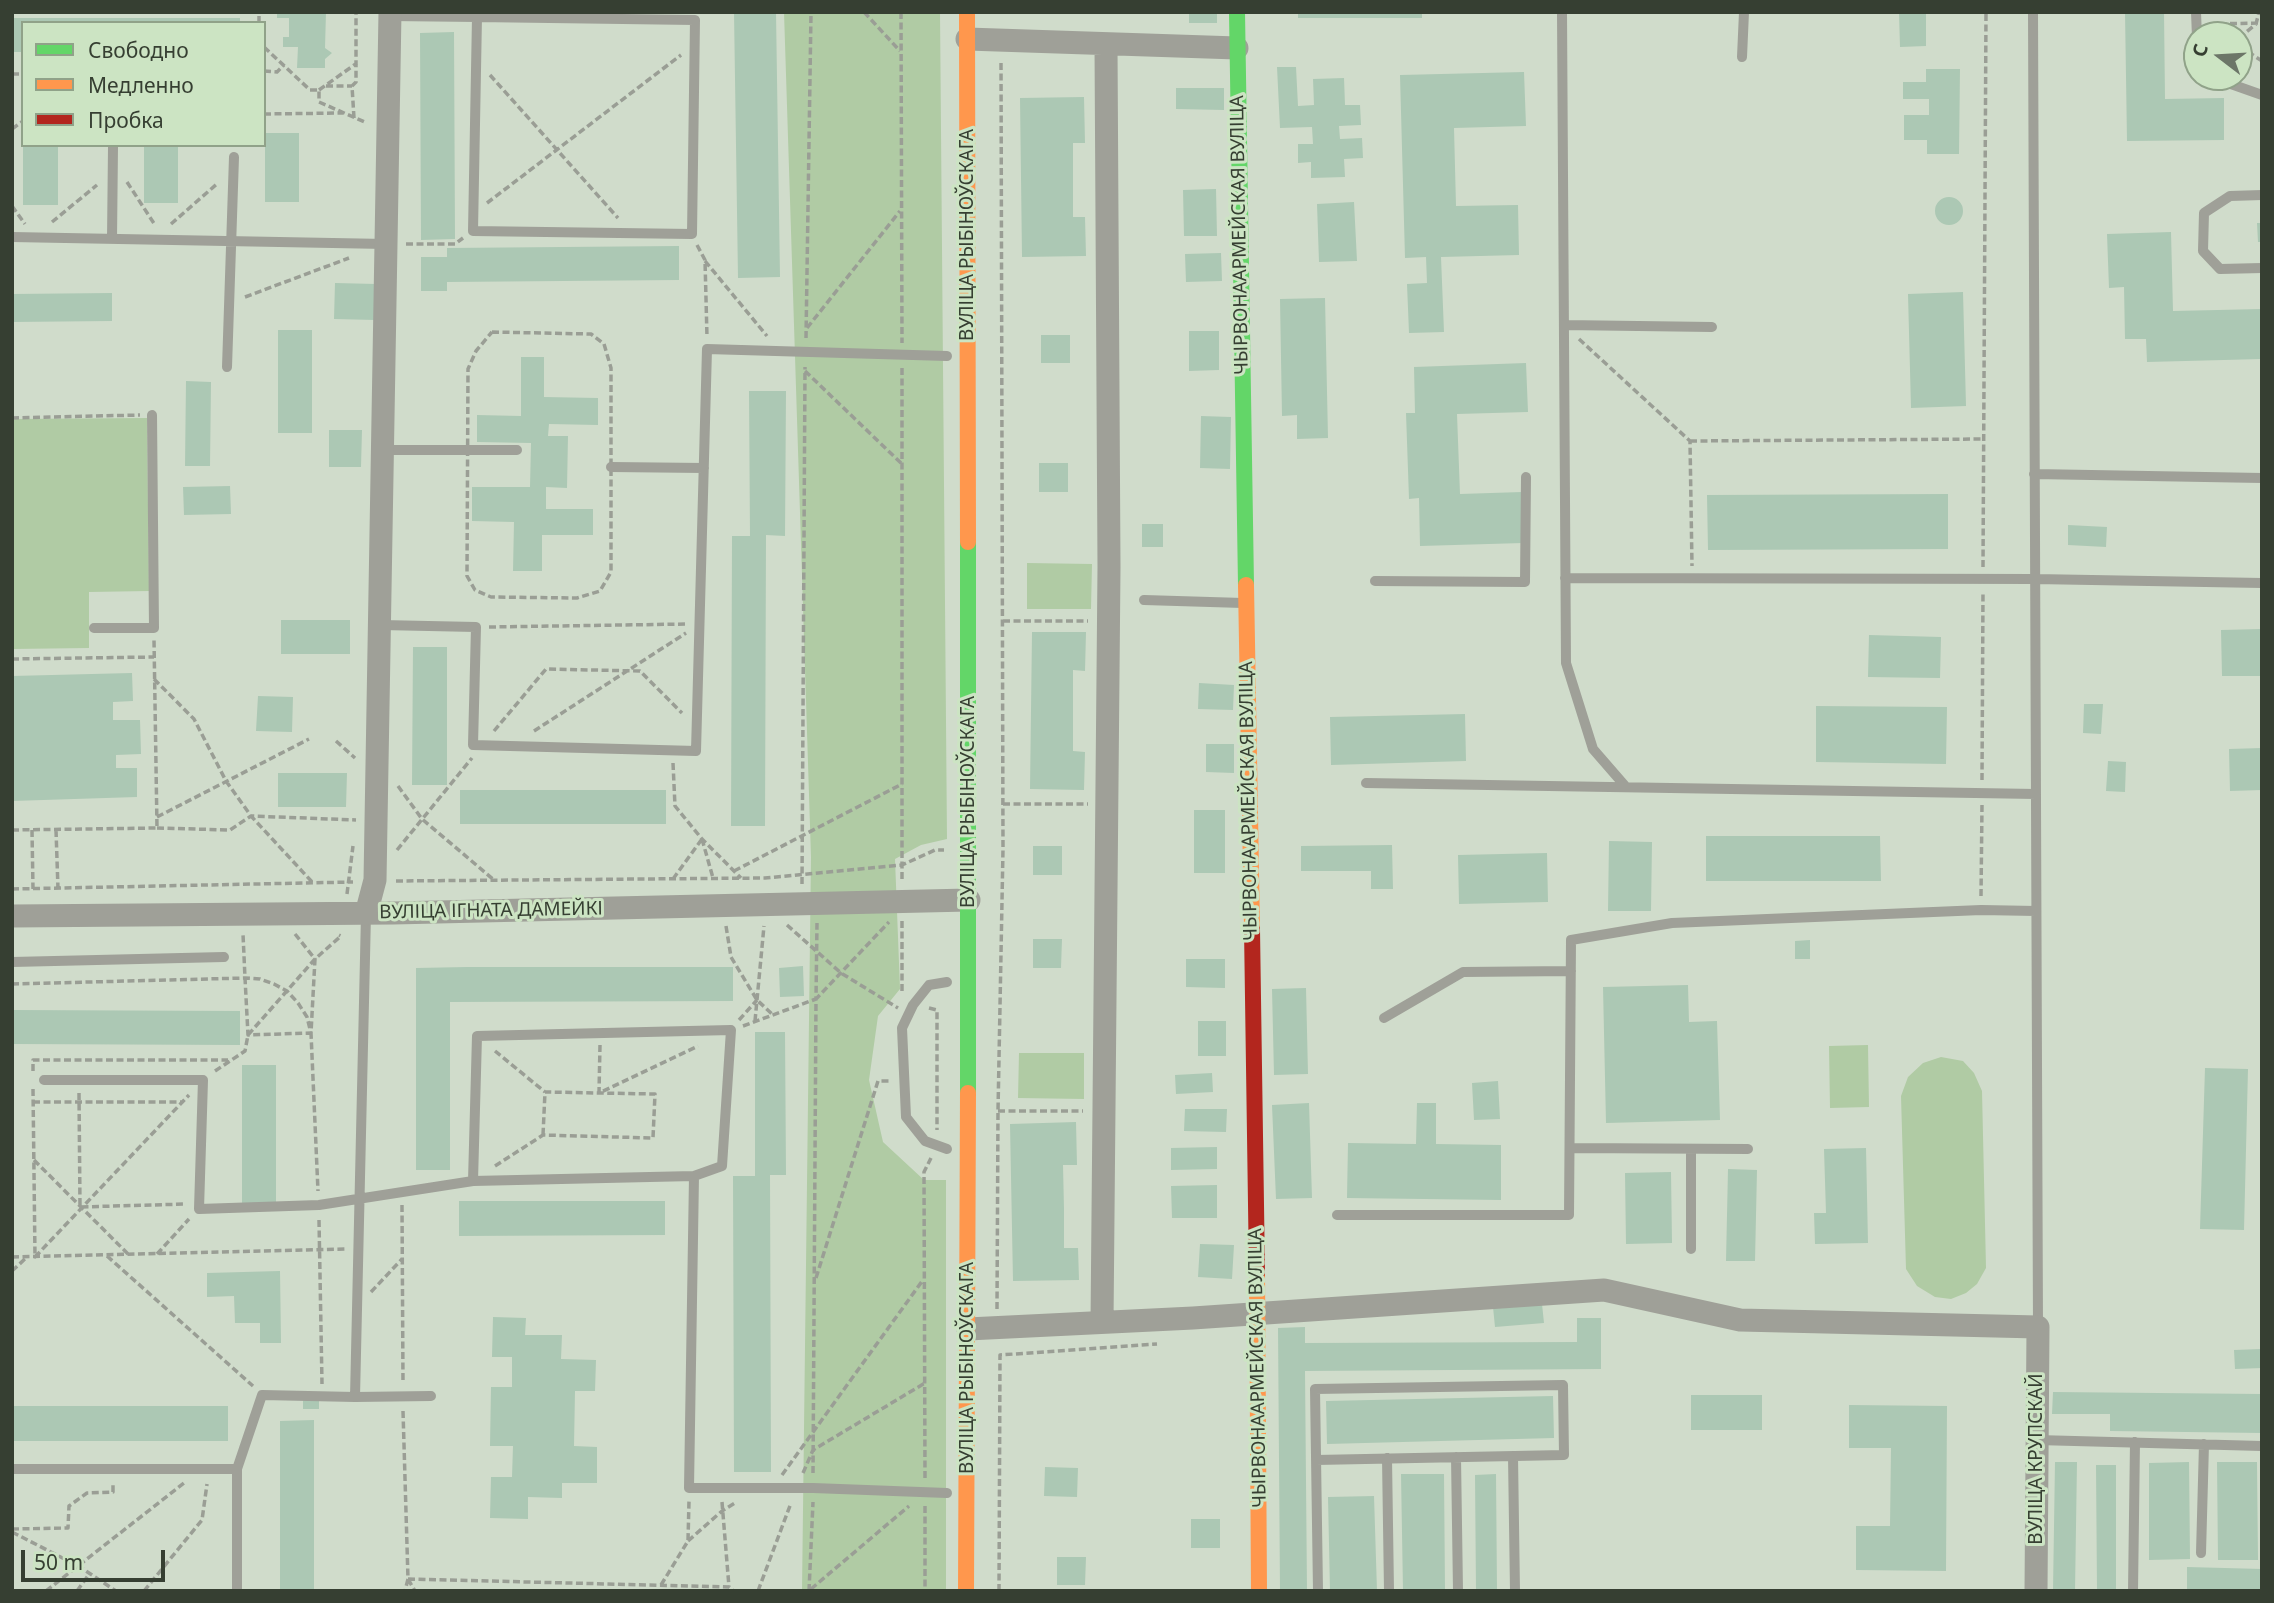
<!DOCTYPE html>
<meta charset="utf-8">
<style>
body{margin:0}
#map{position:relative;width:2274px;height:1603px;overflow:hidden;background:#d0dccb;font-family:"Noto Sans",sans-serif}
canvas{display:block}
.frame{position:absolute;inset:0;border:14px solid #363f32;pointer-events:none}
.legend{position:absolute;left:21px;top:21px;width:245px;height:126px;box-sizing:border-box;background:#cce4c3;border:2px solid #90a289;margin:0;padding:9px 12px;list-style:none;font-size:21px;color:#363f32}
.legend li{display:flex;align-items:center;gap:14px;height:35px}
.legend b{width:35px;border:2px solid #90a289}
.north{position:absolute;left:2183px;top:21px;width:70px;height:70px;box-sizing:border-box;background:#cce4c3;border:2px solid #90a289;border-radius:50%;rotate:287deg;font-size:19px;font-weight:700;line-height:28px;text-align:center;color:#363f32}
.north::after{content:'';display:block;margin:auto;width:24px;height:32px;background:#6c7668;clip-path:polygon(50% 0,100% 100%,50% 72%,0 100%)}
.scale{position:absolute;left:21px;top:1550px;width:144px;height:32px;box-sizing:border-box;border:4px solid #363f32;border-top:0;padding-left:9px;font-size:21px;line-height:24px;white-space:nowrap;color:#363f32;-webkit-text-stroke:5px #cce4c3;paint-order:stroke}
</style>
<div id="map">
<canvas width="2274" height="1603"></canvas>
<div class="frame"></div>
<ul class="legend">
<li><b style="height:9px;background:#63d668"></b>Свободно</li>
<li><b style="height:9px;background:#ff974d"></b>Медленно</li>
<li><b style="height:9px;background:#b3261e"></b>Пробка</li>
</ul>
<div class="north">С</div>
<div class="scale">50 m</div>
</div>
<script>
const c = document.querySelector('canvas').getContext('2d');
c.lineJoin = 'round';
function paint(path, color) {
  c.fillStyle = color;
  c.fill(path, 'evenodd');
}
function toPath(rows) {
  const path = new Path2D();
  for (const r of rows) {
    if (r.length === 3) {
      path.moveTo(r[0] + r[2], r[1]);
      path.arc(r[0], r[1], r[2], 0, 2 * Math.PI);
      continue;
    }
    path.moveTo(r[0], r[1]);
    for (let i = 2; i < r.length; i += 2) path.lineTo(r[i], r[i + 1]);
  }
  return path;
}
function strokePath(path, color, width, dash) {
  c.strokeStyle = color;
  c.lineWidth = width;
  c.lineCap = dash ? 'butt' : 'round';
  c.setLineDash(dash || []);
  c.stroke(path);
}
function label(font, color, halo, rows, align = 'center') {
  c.font = font + ' "Noto Sans",sans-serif';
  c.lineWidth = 6;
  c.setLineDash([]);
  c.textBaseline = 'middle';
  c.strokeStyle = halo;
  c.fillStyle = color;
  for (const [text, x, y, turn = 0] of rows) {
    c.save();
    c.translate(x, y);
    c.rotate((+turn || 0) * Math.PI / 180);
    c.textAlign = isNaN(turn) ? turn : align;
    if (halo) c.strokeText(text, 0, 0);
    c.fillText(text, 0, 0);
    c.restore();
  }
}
paint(toPath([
 [784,12,940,12,947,839,921,845,895,859,900,989,878,1016,869,1080,883,1142,924,1180,946,1180,946,1591,802,1591,811,857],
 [147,418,149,591,89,592,89,648,12,649,12,419],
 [1027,563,1092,564,1091,609,1027,609],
 [1868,1045,1869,1107,1830,1108,1829,1046],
 [1019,1053,1084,1053,1084,1099,1018,1098],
 [1941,1057,1963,1061,1974,1073,1982,1091,1986,1268,1977,1284,1966,1293,1951,1299,1935,1297,1917,1286,1906,1269,1901,1096,1908,1077,1923,1063]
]), '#b0cba4');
paint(toPath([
 [277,12,326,12,325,48,332,53,325,59,325,68,297,68,298,47,283,47,283,37,289,37,289,18,277,18],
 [734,12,776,12,780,277,738,278],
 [1189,12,1217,12,1217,23,1189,23],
 [1298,12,1422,12,1422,18,1298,18],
 [1899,12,1926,12,1926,46,1900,47],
 [2125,12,2164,12,2165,99,2224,98,2224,140,2127,141],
 [12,18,240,18,240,23,23,23,23,52,12,52],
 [454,32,455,239,421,240,420,33],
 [1277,67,1296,67,1298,106,1314,105,1313,79,1344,78,1345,105,1360,105,1361,125,1339,126,1340,139,1362,138,1363,158,1344,159,1345,177,1311,178,1311,162,1298,163,1298,144,1313,144,1312,127,1280,128],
 [1926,69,1960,69,1959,154,1927,154,1927,140,1904,140,1904,115,1929,115,1929,99,1903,99,1903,82,1926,82],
 [1524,72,1526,126,1454,128,1456,206,1518,205,1519,255,1441,257,1444,332,1409,333,1407,284,1427,283,1426,257,1405,258,1400,75],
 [1176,88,1224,88,1224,110,1176,109],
 [1084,97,1085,143,1073,143,1073,217,1085,217,1086,256,1022,257,1020,98],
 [265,133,299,133,299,202,265,202],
 [23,145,58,145,58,205,23,205],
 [144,145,178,145,178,203,144,203],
 [1216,189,1217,236,1184,236,1183,190],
 [1949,211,14],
 [1354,202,1357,261,1319,262,1317,204],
 [2257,223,2262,223,2262,242,2258,242],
 [2171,232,2173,311,2262,309,2262,359,2147,362,2146,339,2125,339,2124,287,2109,288,2107,234],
 [679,246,679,280,447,282,447,291,421,291,421,257,447,257,447,248],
 [1221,253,1222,281,1186,282,1185,254],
 [335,283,376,284,375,320,334,319],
 [1963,292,1966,406,1911,408,1908,294],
 [112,293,112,321,12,322,12,294],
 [1325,298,1328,438,1297,439,1297,415,1282,416,1280,299],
 [278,330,312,330,312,433,278,433],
 [1189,331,1219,331,1219,370,1189,371],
 [1041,335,1070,335,1070,363,1041,363],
 [521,357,544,357,544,397,598,398,598,425,549,424,548,436,568,436,567,488,546,487,546,509,593,509,593,535,542,535,542,571,513,571,514,522,472,521,472,487,530,487,531,443,477,442,477,415,521,416],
 [1526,363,1528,412,1457,414,1460,494,1522,492,1523,543,1420,546,1419,498,1409,499,1406,413,1415,413,1414,367],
 [186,381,211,382,210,466,185,466],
 [749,391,786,391,785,536,766,535,765,826,731,826,732,536,750,536],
 [1201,416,1231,417,1230,469,1200,468],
 [329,430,362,430,361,467,329,467],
 [1039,463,1068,463,1068,492,1039,492],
 [230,486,231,514,184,515,183,487],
 [1948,494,1948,549,1708,550,1707,495],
 [1142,524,1163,524,1163,547,1142,547],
 [2068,525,2107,527,2106,547,2068,545],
 [281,620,350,620,350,654,281,654],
 [2262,629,2262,676,2222,676,2221,630],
 [1032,632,1086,632,1085,671,1073,670,1073,751,1085,752,1084,790,1030,789],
 [1869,635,1941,637,1940,678,1868,677],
 [413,647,447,647,447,785,412,785],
 [132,673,133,701,113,702,113,720,140,720,141,754,116,755,116,768,137,768,137,797,12,801,12,676],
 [1199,683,1234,685,1233,710,1198,709],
 [258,696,293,697,292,732,256,731],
 [2084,704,2103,704,2101,734,2083,733],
 [1816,706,1947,707,1946,764,1816,762],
 [1465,714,1466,761,1331,765,1330,717],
 [1206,744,1234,744,1234,773,1206,772],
 [2262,748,2262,790,2230,791,2229,749],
 [2108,761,2126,762,2125,792,2106,791],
 [278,773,347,773,346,807,278,807],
 [460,790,666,790,666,824,460,824],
 [1194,810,1225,810,1225,873,1194,873],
 [1706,836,1880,836,1881,881,1706,881],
 [1609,841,1652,842,1651,911,1608,911],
 [1392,845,1393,889,1371,889,1371,871,1301,871,1301,846],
 [1033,846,1062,846,1062,875,1033,875],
 [1547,853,1548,902,1459,904,1458,855],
 [1033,939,1062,939,1061,968,1033,968],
 [1810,940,1810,959,1795,959,1795,941],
 [1186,959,1225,959,1225,988,1186,987],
 [803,966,804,996,780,997,779,968],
 [467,967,733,967,733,1001,450,1002,450,1170,416,1170,416,968],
 [1688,985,1689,1022,1717,1021,1720,1120,1606,1123,1603,987],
 [1306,988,1308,1074,1274,1075,1272,989],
 [12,1010,240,1011,240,1045,12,1044],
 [1198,1021,1226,1021,1226,1056,1198,1056],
 [755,1032,785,1032,786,1175,770,1175,771,1472,734,1472,733,1176,755,1176],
 [242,1065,276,1065,276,1203,242,1203],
 [2205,1068,2248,1069,2244,1230,2200,1229],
 [1212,1073,1213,1092,1176,1094,1175,1075],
 [1498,1081,1500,1119,1474,1120,1472,1083],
 [1309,1103,1312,1198,1276,1199,1272,1105],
 [1417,1103,1436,1103,1436,1144,1501,1145,1501,1200,1347,1198,1348,1143,1416,1144],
 [1185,1109,1227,1109,1226,1132,1184,1131],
 [1076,1122,1077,1165,1063,1165,1064,1209,1064,1248,1078,1248,1079,1280,1013,1281,1010,1124],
 [1217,1147,1217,1169,1171,1170,1171,1148],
 [1866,1148,1868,1243,1815,1244,1814,1213,1826,1213,1824,1149],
 [1728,1169,1757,1170,1755,1261,1726,1261],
 [1671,1172,1672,1243,1626,1244,1625,1173],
 [1217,1185,1217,1218,1172,1218,1171,1186],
 [459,1201,665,1201,665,1235,459,1236],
 [1200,1244,1234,1245,1232,1279,1198,1277],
 [280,1271,281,1343,260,1343,260,1323,235,1323,234,1296,207,1297,207,1273],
 [1542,1304,1544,1323,1495,1327,1493,1307],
 [493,1317,526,1318,525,1335,562,1335,561,1359,596,1360,595,1391,575,1391,574,1446,597,1447,597,1483,562,1483,562,1498,528,1497,528,1519,490,1518,491,1477,512,1477,513,1446,490,1446,491,1387,512,1387,512,1357,492,1357],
 [1577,1318,1601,1318,1601,1369,1305,1371,1307,1591,1280,1591,1278,1328,1305,1327,1305,1343,1577,1342],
 [2262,1349,2262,1368,2235,1369,2234,1350],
 [2053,1392,2262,1394,2262,1433,2110,1431,2110,1414,2052,1414],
 [1691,1395,1762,1395,1762,1430,1691,1430],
 [1553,1396,1554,1438,1327,1444,1326,1401],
 [303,1400,319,1400,319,1409,303,1409],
 [1849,1405,1947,1406,1946,1571,1856,1570,1856,1526,1890,1526,1891,1448,1849,1448],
 [12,1406,228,1406,228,1441,12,1441],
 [314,1420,314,1591,280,1591,280,1421],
 [2055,1462,2077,1462,2075,1591,2053,1591],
 [2189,1462,2190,1559,2149,1560,2149,1463],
 [2217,1462,2257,1462,2258,1560,2218,1560],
 [2096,1465,2116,1465,2116,1591,2097,1591],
 [1045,1467,1078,1468,1077,1497,1044,1496],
 [1401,1474,1444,1474,1445,1591,1403,1591],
 [1496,1474,1497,1591,1476,1591,1475,1475],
 [1374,1496,1377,1591,1330,1591,1328,1497],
 [1191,1519,1220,1519,1220,1548,1191,1548],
 [1057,1557,1086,1557,1085,1585,1057,1585],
 [2187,1567,2262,1569,2262,1591,2187,1591]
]), '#acc8b4');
strokePath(toPath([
 [864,12,900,51],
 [901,12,902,343],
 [1631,14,1631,12],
 [259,23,259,12],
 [2209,24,2262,23],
 [2211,26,2224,35],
 [2239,38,2256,24,2259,12],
 [2239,46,2262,61],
 [264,47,310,90,319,90,319,102,367,123],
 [264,71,277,72,284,65],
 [12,74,23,74],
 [490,75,618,218],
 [326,86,352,86],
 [319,90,357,63],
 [264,114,343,113],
 [354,118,352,86,356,82,356,12],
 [12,129,23,121],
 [127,182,155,225],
 [487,203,681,55],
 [12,206,25,224],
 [52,222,97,185],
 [171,224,218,183],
 [406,244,455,244,463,238],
 [697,245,705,260,707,337],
 [705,261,767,336],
 [245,297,349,258],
 [807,328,900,211],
 [492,332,591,334,604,344,611,368,611,572,600,591,577,598,491,597,475,590,467,576,468,369,476,351,492,332],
 [806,338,811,12],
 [1579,339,1690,441,1692,566],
 [902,368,902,882],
 [805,371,902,464],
 [12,418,140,415],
 [1690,441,1983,439],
 [1983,567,1986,12],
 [1003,621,1088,621],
 [489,627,688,624],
 [12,659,154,657],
 [154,679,194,719,226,781,251,816,313,883],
 [494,731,546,669,640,671,682,713],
 [534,731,686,633],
 [336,741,355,758],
 [673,763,675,806,702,839,741,878],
 [1982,780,1983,592],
 [398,786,422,819,494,880],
 [1003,804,1088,804],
 [157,817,309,739],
 [157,828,230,830,251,816,356,820],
 [12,830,157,828,154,640],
 [32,830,33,889],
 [56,830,58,889],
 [702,839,713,878],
 [397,850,472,758],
 [734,871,902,784],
 [673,879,702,839],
 [396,881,765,878,902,865,935,850,944,850],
 [802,884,805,367],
 [12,889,353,882],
 [347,894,353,846],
 [1981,896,1982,805],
 [902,921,902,994],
 [787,925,841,973,898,1008],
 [726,926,731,957,757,1000,773,1015],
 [295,934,315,959,311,1033,318,1191],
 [12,984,245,978,260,979,274,984,287,991,298,1003,307,1017,311,1033,248,1035,245,978,243,934],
 [929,1008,937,1010,937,1130],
 [739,1020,757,1000],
 [755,1021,764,926],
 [743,1026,816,999,817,923],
 [600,1045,599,1093,698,1046],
 [495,1051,545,1092],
 [33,1071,33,1060,228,1060],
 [215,1071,245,1051,248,1035,315,959,341,936,339,935],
 [33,1089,35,1257,189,1095],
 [79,1093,80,1207,186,1204],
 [33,1102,182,1102],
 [998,1111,1083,1111],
 [34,1160,128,1254],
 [495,1166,543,1135,653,1138,655,1094,545,1092,543,1135],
 [402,1205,403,1383],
 [319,1220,322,1384],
 [157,1254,189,1219],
 [107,1256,253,1386],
 [12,1257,346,1249],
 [12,1271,26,1258],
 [816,1278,878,1081,892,1081],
 [371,1292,402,1259],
 [997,1309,998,1111,1003,849,1001,60],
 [403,1411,408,1579,405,1591],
 [803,1473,813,1450,925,1383],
 [813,1473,816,999,889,922],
 [782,1475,923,1280],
 [925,1478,924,1172,931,1158],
 [722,1502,729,1587],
 [925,1506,925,1591],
 [12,1529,68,1528,69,1506,87,1493,113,1492,113,1484],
 [12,1532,80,1567,116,1591],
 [688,1541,722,1511,735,1503],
 [408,1579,729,1587,734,1591],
 [408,1579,415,1591],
 [661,1585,688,1541,689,1501],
 [811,1589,909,1506],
 [46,1591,184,1483],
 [77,1591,90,1573],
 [144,1591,202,1520,207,1484],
 [758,1591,791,1503],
 [809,1591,813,1502],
 [999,1591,1000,1355,1157,1344]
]), '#9a9e95', 3.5, [7, 3.5]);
strokePath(toPath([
 [1562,12,1566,663,1593,749,1626,787],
 [2033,12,2038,1327],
 [2196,12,2197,37],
 [390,16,477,17,695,20,692,234,473,231,477,17],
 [1742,57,1744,12],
 [2211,77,2262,95],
 [2262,195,2230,196,2204,213,2203,251,2220,269,2262,268],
 [12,237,386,244],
 [112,239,113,147],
 [1564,325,1712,327],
 [227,367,234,157],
 [383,450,517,450],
 [611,467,704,468],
 [2034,474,2262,478],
 [1565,578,2035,579,2262,583],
 [1375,581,1525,582,1526,477],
 [1144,600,1243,603],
 [381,625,476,627,473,745,696,751,707,349,947,356],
 [94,628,154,628,152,415],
 [1366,783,2036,794],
 [12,962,224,957],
 [1384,1018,1463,972,1571,971],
 [44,1080,203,1080,199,1209,319,1205,473,1181,694,1176],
 [1570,1148,1748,1149],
 [947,1149,925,1141,906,1117,902,1028,913,1005,929,985,947,982],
 [473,1181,477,1036,731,1030,722,1166,694,1176,689,1488,813,1488,947,1493],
 [1337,1215,1569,1215,1571,940,1672,923,1981,910,2036,911],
 [1691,1249,1691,1149],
 [355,1397,431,1396],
 [2037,1440,2262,1446],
 [1513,1456,1515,1591],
 [1456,1457,1458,1591],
 [1387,1458,1389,1591],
 [1316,1460,1564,1455,1563,1385,1315,1389,1318,1591],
 [12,1469,237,1469],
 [2201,1553,2204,1444],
 [237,1591,237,1469,262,1395,355,1397,366,914],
 [2133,1591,2135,1442]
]), '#9fa098', 10);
strokePath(toPath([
 [967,39,1237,48],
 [366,914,375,880,390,12],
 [12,916,393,913,969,900],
 [1102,1322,1109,567,1106,45],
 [968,1329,1193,1318,1604,1290,1740,1320,2038,1327,2036,1591]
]), '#9fa098', 23);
strokePath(toPath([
 [1237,12,1246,585],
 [968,1093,968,542]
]), '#63d668', 16);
strokePath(toPath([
 [967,12,968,542],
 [1246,585,1252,929],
 [1257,1273,1259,1591],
 [966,1591,968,1093]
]), '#ff974d', 16);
strokePath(toPath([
 [1252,929,1257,1273]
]), '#b3261e', 16);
label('19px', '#363f32', '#cce4c3', [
 ["ВУЛІЦА РЫБІНОЎСКАГА",968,235,-90],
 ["ЧЫРВОНААРМЕЙСКАЯ ВУЛІЦА",1240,235,-91],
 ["ЧЫРВОНААРМЕЙСКАЯ ВУЛІЦА",1249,801,-91],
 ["ВУЛІЦА РЫБІНОЎСКАГА",969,802,-90],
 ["ВУЛІЦА ІГНАТА ДАМЕЙКІ",491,911,-1],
 ["ВУЛІЦА РЫБІНОЎСКАГА",968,1368,-90],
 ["ЧЫРВОНААРМЕЙСКАЯ ВУЛІЦА",1258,1368,-91],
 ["ВУЛІЦА КРУПСКАЙ",2037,1459,-90]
]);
</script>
